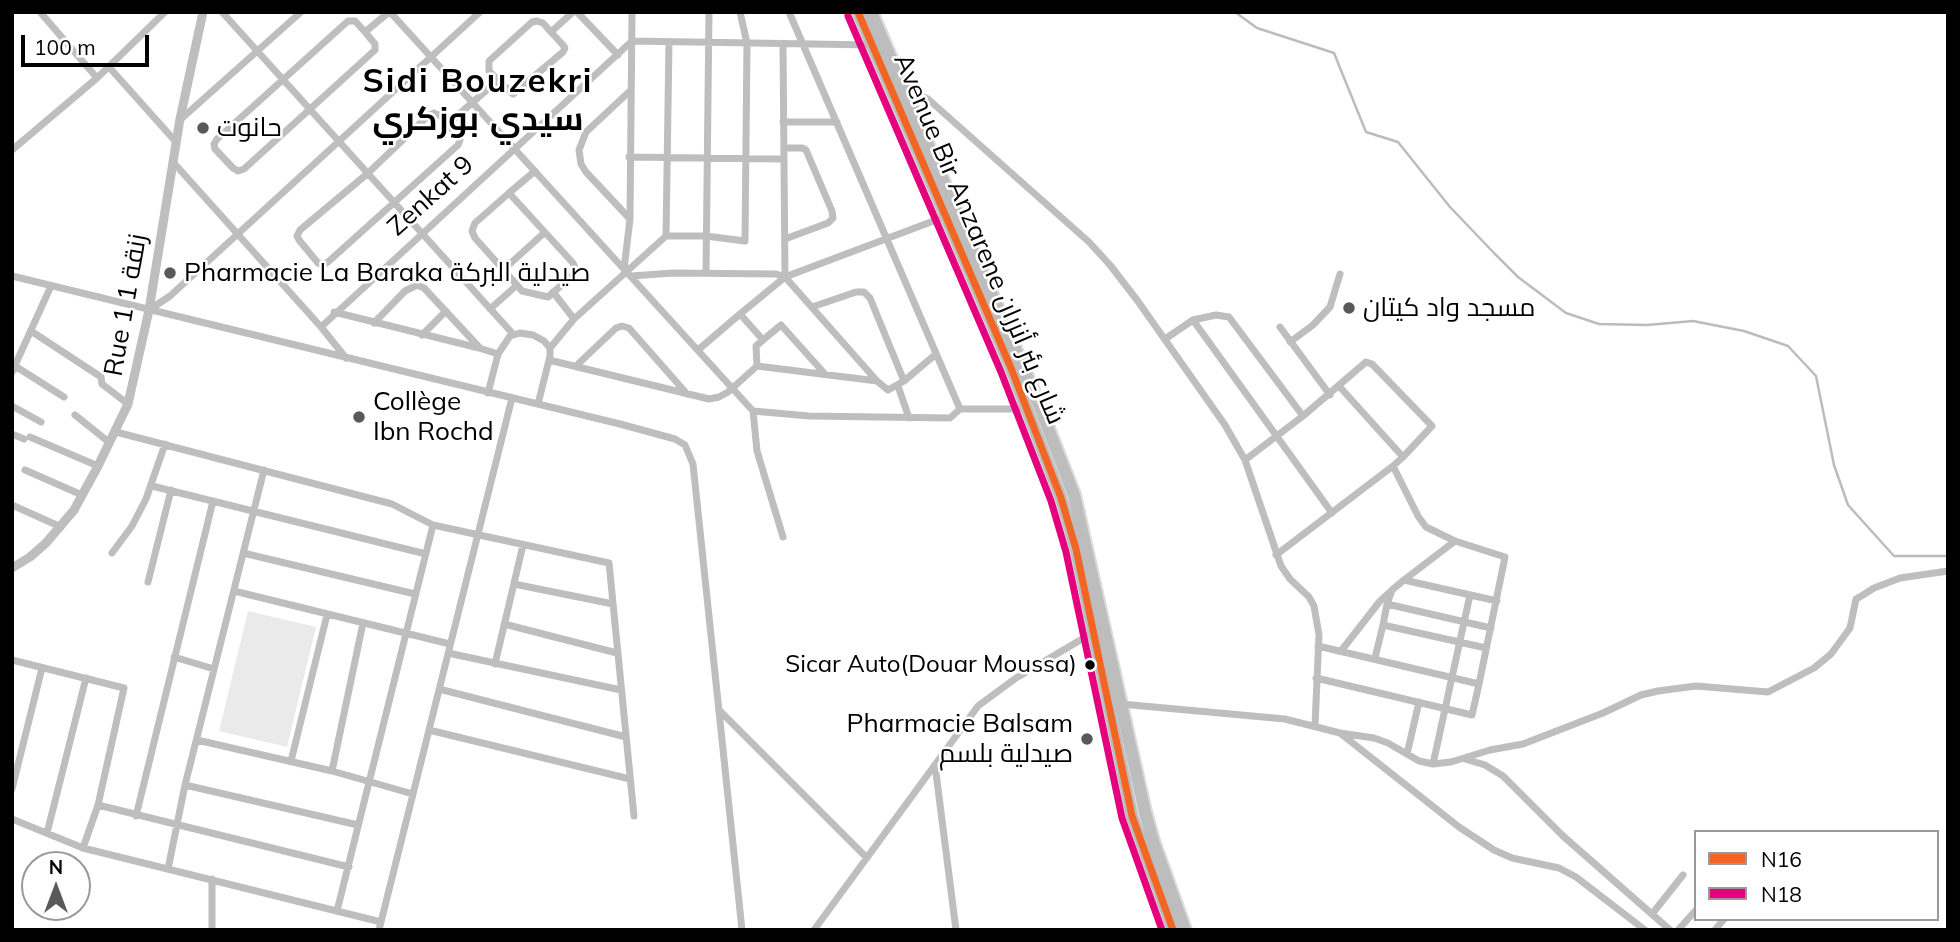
<!DOCTYPE html>
<meta charset="utf-8">
<style>
body{margin:0}
#map{position:relative;width:1960px;height:942px;overflow:hidden;background:#fff;font-family:Mulish,sans-serif}
canvas{display:block}
.frame{position:absolute;inset:0;border:14px solid #000;pointer-events:none}
.legend{position:absolute;left:1694px;top:830px;width:245px;height:91px;box-sizing:border-box;background:#fff;border:2px solid #999;margin:0;padding:9px 12px;list-style:none;font-size:21px;color:#000}
.legend li{display:flex;align-items:center;gap:14px;height:35px}
.legend b{width:35px;border:2px solid #999}
.north{position:absolute;left:21px;top:851px;width:70px;height:70px;box-sizing:border-box;background:#fff;border:2px solid #999;border-radius:50%;rotate:0deg;font-size:19px;font-weight:700;line-height:28px;text-align:center;color:#000}
.north::after{content:'';display:block;margin:auto;width:24px;height:32px;background:#595959;clip-path:polygon(50% 0,100% 100%,50% 72%,0 100%)}
.scale{position:absolute;left:21px;top:35px;width:128px;height:32px;box-sizing:border-box;border:4px solid #000;border-top:0;padding-left:9px;font-size:21px;line-height:24px;white-space:nowrap;color:#000;-webkit-text-stroke:5px #fff;paint-order:stroke}
</style>
<div id="map">
<canvas width="1960" height="942"></canvas>
<div class="frame"></div>
<ul class="legend">
<li><b style="height:9px;background:#f26522"></b>N16</li>
<li><b style="height:9px;background:#e5007d"></b>N18</li>
</ul>
<div class="north">N</div>
<div class="scale">100 m</div>
</div>
<script>
const c = document.querySelector('canvas').getContext('2d');
c.lineJoin = 'round';
function paint(path, color) {
  c.fillStyle = color;
  c.fill(path, 'evenodd');
}
function toPath(rows) {
  const path = new Path2D();
  for (const r of rows) {
    path.moveTo(r[0], r[1]);
    for (let i = 2; i < r.length; i += 2) path.lineTo(r[i], r[i + 1]);
  }
  return path;
}
function strokePath(path, color, width, dash) {
  c.strokeStyle = color;
  c.lineWidth = width;
  c.lineCap = dash ? 'butt' : 'round';
  c.setLineDash(dash || []);
  c.stroke(path);
}
function label(font, color, halo, rows, align = 'center') {
  c.font = font + ' Mulish,Cairo,sans-serif';
  c.lineWidth = 5;
  c.setLineDash([]);
  c.textBaseline = 'middle';
  c.strokeStyle = halo;
  c.fillStyle = color;
  for (const [text, x, y, turn = 0] of rows) {
    c.save();
    c.translate(x, y);
    c.rotate((+turn || 0) * Math.PI / 180);
    c.textAlign = isNaN(turn) ? turn : align;
    if (halo) c.strokeText(text, 0, 0);
    c.fillText(text, 0, 0);
    c.restore();
  }
}
paint(toPath([
 [248,611,316,627,287,747,219,731]
]), '#eaeaea');
strokePath(toPath([
 [1235,12,1257,28,1334,53,1366,132,1398,142,1450,207,1494,253,1518,277,1566,313,1599,324,1647,325,1693,321,1744,331,1788,346,1816,376,1834,465,1848,505,1894,556,1948,556]
]), '#bcbcbc', 2.5);
const primary = toPath([
 [858,12,1011,368,1061,498,1076,549,1132,816,1173,930],
 [871,12,1039,405,1074,495,1145,812,1153,841,1185,930]
]);
strokePath(primary, '#dbdbdb', 16);
strokePath(toPath([
 [40,12,97,78],
 [222,12,513,334],
 [390,12,753,411,757,451,783,537],
 [577,12,618,55],
 [789,12,960,409,1026,409],
 [365,32,375,44,375,50,244,169,238,171,233,168,215,149,214,144,217,139,348,21,355,21,365,32,389,12],
 [783,44,785,277],
 [109,67,176,142],
 [498,80,513,94,563,52,565,48,563,45,551,32,573,12],
 [907,94,919,95,928,99,1089,242,1110,265,1137,300,1225,425,1245,460,1281,566,1290,579,1309,597,1314,606,1319,635,1315,726],
 [434,113,440,115,457,135,460,140,458,145,328,262,323,265,318,263,299,240,297,236,300,230,367,174,429,115,434,113],
 [181,119,301,12],
 [783,122,837,122],
 [448,124,498,80,489,71,489,61,532,22,537,21,543,23,551,32],
 [784,148,802,148,806,150,832,211,833,218,828,223,785,239],
 [12,150,97,78,165,12],
 [629,157,783,159],
 [173,162,321,327,346,358],
 [509,193,535,171],
 [630,219,586,172,581,164,579,150,586,132,631,90],
 [666,236,669,42],
 [624,269,630,219,632,12],
 [503,270,544,233],
 [706,273,709,12],
 [12,276,620,424,675,439,685,445,693,464,742,930],
 [553,292,574,319],
 [812,307,856,292,864,292,870,298,904,381,888,390,877,381],
 [490,309,517,285,475,238,472,231,475,223,509,193,573,263,576,270,573,275,548,297,522,291,517,285],
 [149,310,170,296,480,12],
 [334,312,479,348,498,354],
 [740,314,785,277,944,217],
 [1193,320,1216,315,1229,317,1303,416],
 [374,323,405,291,417,285,424,288,479,347],
 [321,327,632,41,872,45],
 [1280,327,1330,395],
 [31,331,101,377,102,384,128,404],
 [422,335,446,311],
 [1165,339,1193,320,1332,513],
 [1290,342,1313,325,1330,307,1340,274],
 [698,350,740,314,763,340,781,325,824,373],
 [549,360,709,399,719,397,728,392,757,366,877,381,785,277,776,274,673,273,631,276],
 [15,366,64,397],
 [576,366,616,328,622,326,629,328,687,394],
 [757,366,756,346,763,340],
 [12,372,51,286],
 [904,381,936,354],
 [898,386,909,418],
 [1339,386,1403,457,1393,466],
 [488,393,498,354,510,336,520,333,533,335,544,341,550,348],
 [538,404,550,356,550,348,574,319,666,236,706,236,745,241,747,43,740,12],
 [12,406,41,422],
 [753,411,809,416,950,418,960,409],
 [75,415,110,443],
 [116,432,392,504,433,525,609,563,634,816],
 [12,434,24,439],
 [30,437,98,466],
 [1245,460,1303,416,1366,362,1372,364,1432,426,1403,457],
 [25,470,82,495],
 [152,486,426,554],
 [12,505,61,527],
 [112,553,132,526,146,499,165,444],
 [243,553,415,594],
 [1276,555,1393,466,1418,516,1426,527,1455,541,1505,557,1479,684],
 [1404,580,1455,541],
 [148,582,171,490],
 [514,584,613,604],
 [234,591,450,644],
 [1387,604,1392,590,1404,580,1497,601],
 [504,624,617,653],
 [1383,625,1387,604,1491,628],
 [1341,651,1380,601,1391,591],
 [448,653,621,690],
 [174,657,214,669],
 [1375,658,1383,625,1486,648],
 [12,660,124,688,98,805,83,848],
 [495,664,523,545],
 [1316,678,1472,715,1479,684,1318,646],
 [439,689,626,737],
 [1121,704,1285,719,1340,733,1459,827,1494,850,1512,858,1559,868,1576,877,1645,930],
 [720,711,867,858],
 [429,730,630,779],
 [1340,733,1374,738,1388,743,1419,761,1433,764,1451,762,1490,750,1523,744,1603,713,1641,695,1658,691,1696,686,1768,692,1814,668,1831,654,1850,628,1856,599,1863,595,1874,588,1900,578,1948,571],
 [197,740,332,771,413,794],
 [1407,754,1419,702],
 [1465,759,1485,765,1503,776,1563,836,1670,930],
 [291,761,327,615],
 [1433,764,1470,595],
 [935,765,956,930],
 [332,771,363,623],
 [185,785,358,825],
 [12,789,42,668],
 [98,805,349,867],
 [136,816,213,501],
 [12,819,83,848,381,922],
 [47,833,86,678],
 [168,869,185,785,264,470],
 [212,879,212,930],
 [337,911,433,525],
 [1652,914,1683,875],
 [379,930,512,398],
 [814,930,978,706,1016,678,1094,632],
 [1678,930,1696,910],
 [1715,930,1724,919]
]), '#bebebe', 7);
strokePath(toPath([
 [12,568,30,557,46,543,74,510,98,466,128,404,149,310,180,119,203,12]
]), '#bebebe', 9);
strokePath(primary, '#bdbdbd', 12);
strokePath(toPath([
 [858,12,1011,368,1061,498,1076,549,1132,816,1173,930]
]), '#f26522', 7);
strokePath(toPath([
 [848,16,1001,372,1051,501,1066,552,1122,818,1162,930]
]), '#e5007d', 7);
for (const [x, y, r, color] of [
 [203,128,7,"#595959"],
 [170,273,7,"#595959"],
 [1349,308,7,"#595959"],
 [359,417,7,"#595959"],
 [1090,665,6,"#000"],
 [1087,739,7,"#595959"]
]) {
  const dot = new Path2D();
  dot.arc(x, y, r, 0, 2 * Math.PI);
  c.fillStyle = color;
  c.fill(dot);
  strokePath(dot, '#fff', 2.5);
}
label('24px', '#000', '#fff', [
 ["Sicar Auto(Douar Moussa)",1077,665]
], 'right');
label('26px', '#000', '#fff', [
 ["حانوت",217,128],
 ["Pharmacie La Baraka صيدلية البركة",184,273],
 ["مسجد واد كيتان",1363,308],
 ["Collège",373,402],
 ["Ibn Rochd",373,432],
 ["Pharmacie Balsam",1073,724,"right"],
 ["صيدلية بلسم",1073,754,"right"]
], 'left');
label('26px', '#000', '#fff', [
 ["Zenkat 9",431,196,-42],
 ["Avenue Bir Anzarene شارع بئر أنزران",979,239,67],
 ["Rue 1 زنقة 1",126,305,-80]
]);
c.letterSpacing = '2px';
label('bold 33px', '#000', '#fff', [
 ["Sidi Bouzekri",478,82],
 ["سيدي بوزكري",478,120]
]);
c.letterSpacing = '0px';
</script>
